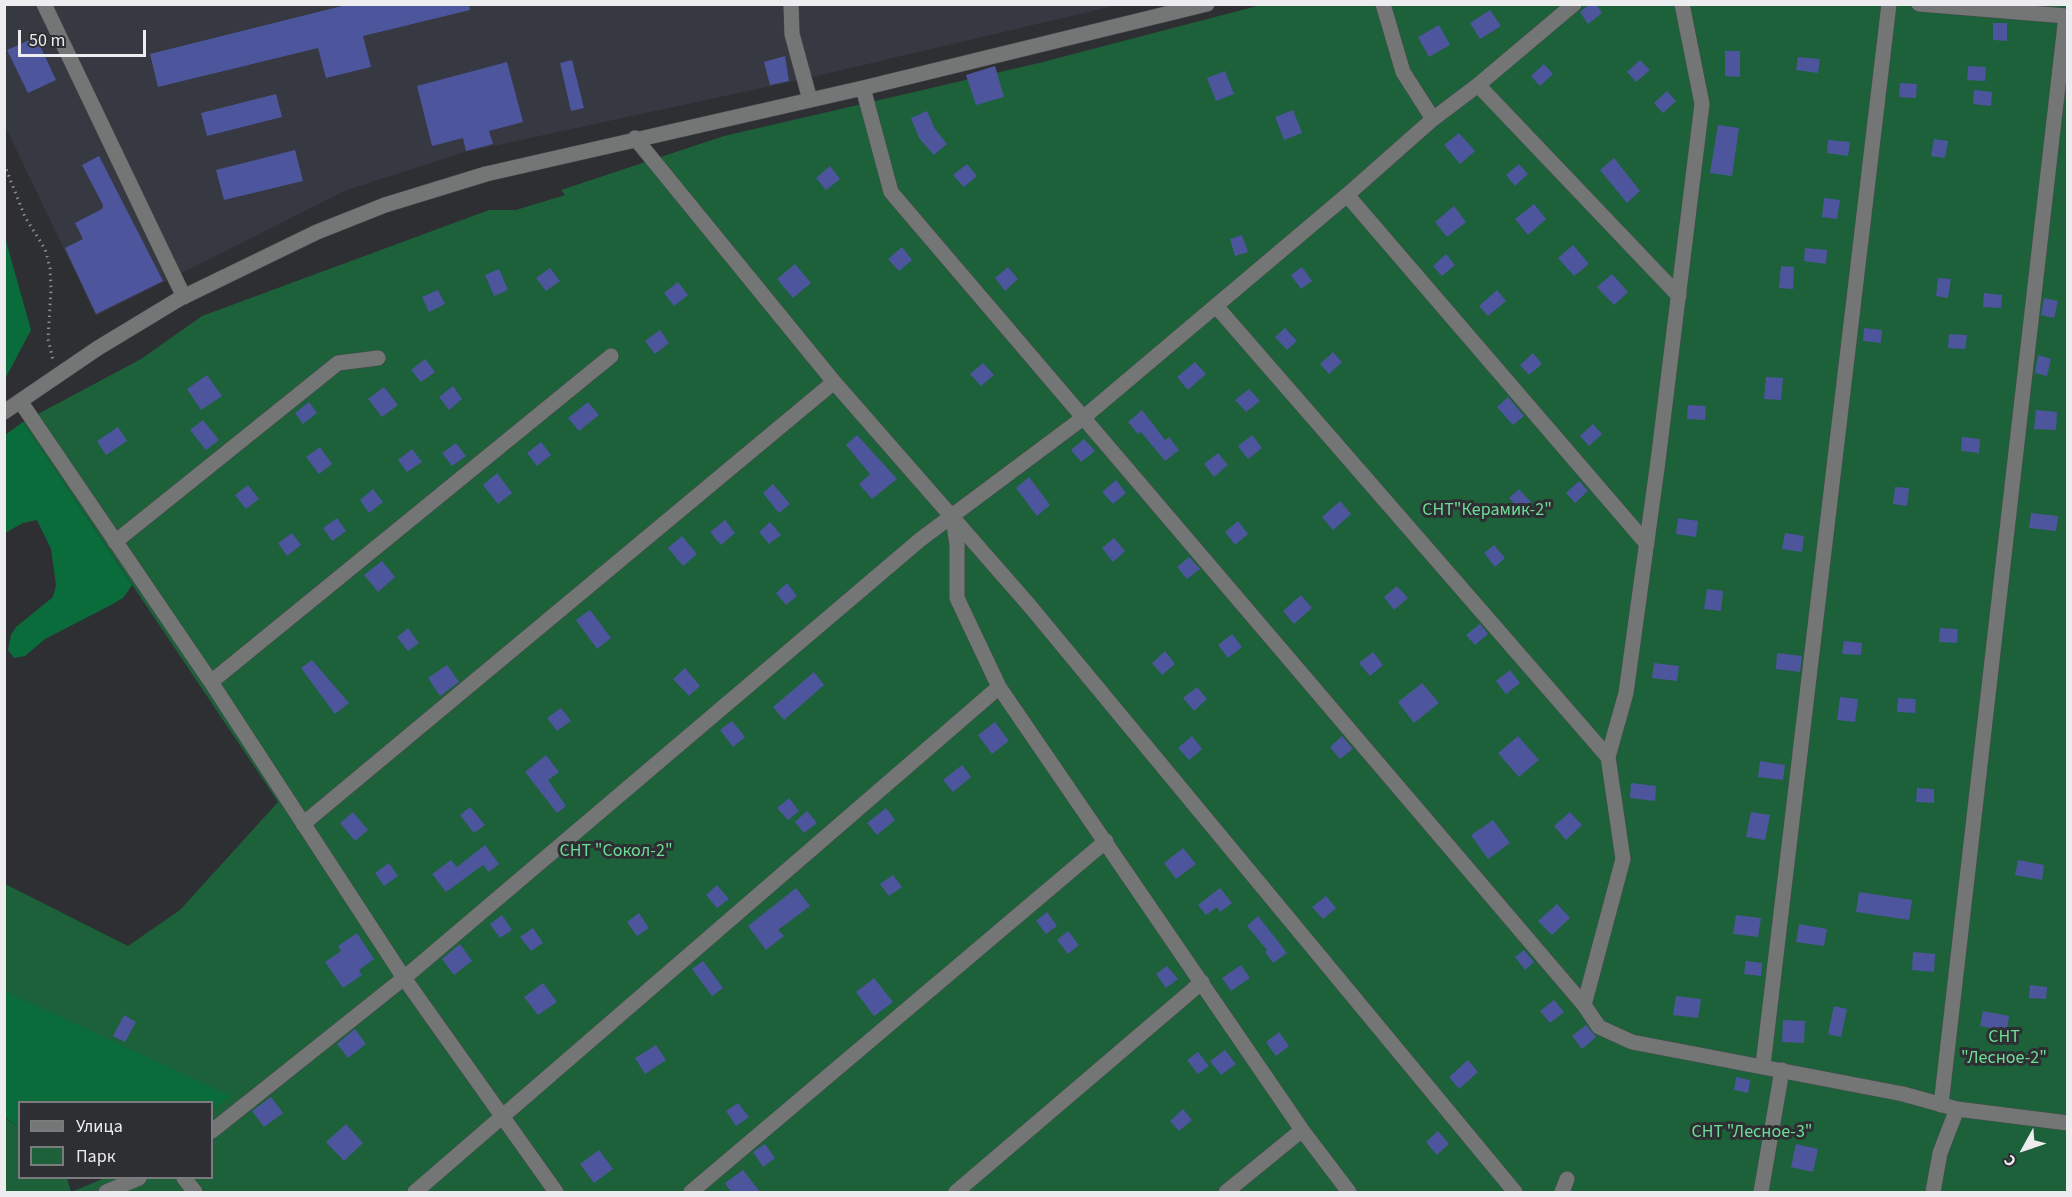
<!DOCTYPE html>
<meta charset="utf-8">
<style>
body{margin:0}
#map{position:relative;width:2072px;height:1197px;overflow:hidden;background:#2e2f33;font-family:"Source Sans 3",sans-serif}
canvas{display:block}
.frame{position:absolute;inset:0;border:6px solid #ededf0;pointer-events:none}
.legend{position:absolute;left:18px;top:1101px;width:195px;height:78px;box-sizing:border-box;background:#2e2f33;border:2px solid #7a7b7f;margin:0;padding:8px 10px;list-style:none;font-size:18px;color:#ededf0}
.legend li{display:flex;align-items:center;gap:12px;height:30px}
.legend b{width:30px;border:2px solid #7a7b7f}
.north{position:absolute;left:1994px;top:1119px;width:60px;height:60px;-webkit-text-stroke:4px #2e2f33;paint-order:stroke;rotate:230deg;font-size:16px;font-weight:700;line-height:24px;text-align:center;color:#ededf0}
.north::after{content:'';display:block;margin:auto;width:21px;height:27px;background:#ededf0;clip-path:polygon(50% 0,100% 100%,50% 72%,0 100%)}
.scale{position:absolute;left:18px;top:30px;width:128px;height:27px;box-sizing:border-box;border:3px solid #ededf0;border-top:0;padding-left:8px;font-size:18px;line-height:21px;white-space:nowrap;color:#ededf0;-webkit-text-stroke:4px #2e2f33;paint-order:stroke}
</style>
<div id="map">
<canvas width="2072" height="1197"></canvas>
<div class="frame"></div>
<ul class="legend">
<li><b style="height:8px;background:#747675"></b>Улица</li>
<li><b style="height:16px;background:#1c6139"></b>Парк</li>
</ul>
<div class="north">С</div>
<div class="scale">50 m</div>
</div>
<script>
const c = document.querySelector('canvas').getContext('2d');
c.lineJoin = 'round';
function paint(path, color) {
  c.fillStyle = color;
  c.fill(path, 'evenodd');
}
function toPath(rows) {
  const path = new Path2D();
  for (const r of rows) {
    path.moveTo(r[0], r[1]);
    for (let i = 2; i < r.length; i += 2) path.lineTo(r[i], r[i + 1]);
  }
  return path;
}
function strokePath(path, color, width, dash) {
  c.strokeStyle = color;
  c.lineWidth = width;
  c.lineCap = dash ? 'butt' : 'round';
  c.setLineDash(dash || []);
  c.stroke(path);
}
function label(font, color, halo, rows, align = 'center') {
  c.font = font + ' "Source Sans 3",sans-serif';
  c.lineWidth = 6;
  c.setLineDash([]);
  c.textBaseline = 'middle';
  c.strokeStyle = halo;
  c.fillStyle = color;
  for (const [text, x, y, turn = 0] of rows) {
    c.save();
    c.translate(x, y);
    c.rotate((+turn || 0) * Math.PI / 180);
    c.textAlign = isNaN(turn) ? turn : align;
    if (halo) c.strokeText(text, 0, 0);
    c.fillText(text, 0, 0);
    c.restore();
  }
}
paint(toPath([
 [5,5,1118,5,804,79,465,152,347,190,96,316,5,126]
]), '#363842');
paint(toPath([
 [1261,5,2067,5,2067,1192,5,1192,4,1117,19,1128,20,1178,67,1178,71,1192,105,1178,212,1178,212,1111,230,1096,4,991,5,884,128,946,180,910,278,802,23,422,141,359,202,316,489,210,516,210,565,195,561,190,724,136,1039,63]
]), '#1c6139');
paint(toPath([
 [4,234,31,330,5,379,4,379],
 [23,422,132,585,123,598,111,605,45,639,25,656,14,658,8,650,11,635,16,627,53,597,56,585,51,549,37,520,23,523,5,533,5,435],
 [5,991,231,1096,212,1111,212,1102,20,1102,19,1128,5,1117]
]), '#0b6c3b');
paint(toPath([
 [350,4,469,4,470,10,363,36,371,67,326,78,318,48,158,87,150,54],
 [1590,4,1596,4,1602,13,1588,24,1580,12],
 [1490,10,1501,26,1480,39,1470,23],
 [1993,23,2007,23,2007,41,1993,40],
 [1439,25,1450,45,1429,57,1418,37],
 [36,37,56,80,28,93,7,50],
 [1725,51,1740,51,1740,77,1725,76],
 [785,56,789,81,770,85,764,62],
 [1798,57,1820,59,1818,73,1796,70],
 [572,60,584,108,571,111,560,63],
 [1640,60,1650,70,1636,82,1627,72],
 [507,62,523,122,489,131,493,144,466,151,463,138,432,146,417,86],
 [1544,64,1553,74,1540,86,1531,76],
 [995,66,1004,97,976,105,966,75],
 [1968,66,1986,67,1985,81,1967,80],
 [1225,71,1234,94,1216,101,1207,78],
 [1900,83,1917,84,1916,98,1899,97],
 [1974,90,1992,92,1991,106,1973,104],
 [1667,91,1676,101,1663,113,1654,103],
 [276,94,282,117,207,136,201,113],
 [1293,110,1302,133,1284,140,1275,117],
 [927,111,935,129,947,144,934,155,919,138,911,118],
 [1718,125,1739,128,1732,176,1710,173],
 [1459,133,1475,151,1460,164,1444,145],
 [1934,139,1948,141,1945,158,1931,156],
 [1828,140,1850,142,1848,156,1827,153],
 [295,150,303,181,224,200,216,170],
 [99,156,163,281,96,314,65,248,83,239,75,223,102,209,103,205,82,165],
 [1614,158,1640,191,1627,203,1600,170],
 [967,164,977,176,964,187,953,175],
 [1519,164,1528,174,1515,186,1506,175],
 [830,166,840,179,826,190,816,178],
 [1824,198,1840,200,1837,219,1822,217],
 [1534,204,1546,219,1528,235,1515,219],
 [1454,206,1466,222,1447,237,1435,222],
 [1242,235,1248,252,1235,256,1230,239],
 [1573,245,1589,264,1574,276,1558,258],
 [902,247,912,260,899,271,888,259],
 [1805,248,1827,250,1826,264,1804,261],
 [1446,254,1455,265,1442,276,1433,266],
 [795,264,811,283,793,298,777,279],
 [1781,266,1794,267,1793,289,1779,288],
 [1008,267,1018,279,1005,291,995,278],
 [1302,267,1312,281,1301,289,1291,275],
 [550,268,560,281,546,291,536,278],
 [499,269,508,290,494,296,485,275],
 [1612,274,1628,292,1614,305,1597,287],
 [1938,278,1951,279,1948,298,1936,296],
 [678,282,688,295,674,306,664,293],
 [438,290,445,304,429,312,422,297],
 [1497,290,1506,301,1488,316,1479,306],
 [1984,293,2002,295,2001,308,1983,307],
 [2044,298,2058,301,2054,318,2041,315],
 [1285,328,1297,341,1287,350,1275,337],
 [1864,328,1882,330,1881,343,1863,341],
 [660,330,669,343,655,354,645,341],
 [1949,334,1967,335,1965,349,1948,348],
 [1333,352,1342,362,1329,374,1320,364],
 [1533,353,1542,364,1529,375,1520,365],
 [2038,355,2051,359,2047,376,2035,373],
 [425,359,435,372,421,382,411,370],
 [1195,362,1206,374,1188,390,1177,377],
 [983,363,994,375,981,386,970,374],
 [207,375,222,396,201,410,187,389],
 [1766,377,1783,378,1781,400,1764,399],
 [453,386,462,399,449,410,439,397],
 [384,387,398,405,382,417,368,399],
 [1249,389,1260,401,1246,412,1235,400],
 [1508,397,1524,416,1513,425,1497,407],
 [309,402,317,413,303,424,295,413],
 [588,402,599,415,579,431,568,418],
 [1688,405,1706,406,1705,420,1687,419],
 [1142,410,1165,440,1169,437,1179,450,1165,461,1141,432,1138,434,1128,422],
 [2036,410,2057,412,2056,430,2034,429],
 [203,420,219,440,206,450,190,430],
 [1593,424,1602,434,1589,446,1580,436],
 [118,427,127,441,106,455,97,441],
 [857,435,897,479,872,499,859,484,870,474,846,445],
 [1252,435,1262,448,1248,459,1238,446],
 [1962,437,1980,439,1979,453,1961,451],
 [1084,439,1095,451,1081,462,1071,450],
 [541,442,551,455,537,466,527,453],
 [456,443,466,456,452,466,442,453],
 [320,447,332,464,319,474,306,457],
 [412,449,422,462,407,472,398,460],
 [1218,453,1228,465,1214,477,1204,464],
 [497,473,512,493,498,504,483,485],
 [1029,477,1050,505,1037,516,1016,488],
 [1116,480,1126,493,1113,504,1102,492],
 [1579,481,1588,491,1575,503,1566,493],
 [773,484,790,504,779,513,763,493],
 [248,485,259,499,246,509,235,495],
 [1895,487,1909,488,1907,506,1893,504],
 [373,489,383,502,369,513,360,500],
 [1519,489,1531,502,1521,511,1509,498],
 [1340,501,1351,514,1333,530,1322,517],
 [2031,513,2058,516,2056,531,2029,528],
 [337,518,346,531,332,541,323,528],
 [1678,518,1698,521,1696,537,1676,534],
 [725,520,735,533,721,545,710,532],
 [1238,521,1248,534,1235,545,1225,532],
 [770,522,781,535,769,544,759,532],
 [292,533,301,545,287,556,278,543],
 [1785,533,1804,536,1802,552,1782,549],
 [682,536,697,554,683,566,668,548],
 [1114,538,1125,551,1113,562,1102,548],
 [1494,545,1505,558,1495,567,1484,553],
 [1189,557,1200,569,1187,579,1177,567],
 [382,561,395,577,378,592,364,575],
 [787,583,797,596,786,605,776,593],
 [1397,586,1408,598,1394,610,1384,597],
 [1707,589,1723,591,1721,611,1704,609],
 [1301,595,1312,608,1294,624,1283,611],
 [590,610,611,638,597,649,576,620],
 [1480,624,1488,634,1475,645,1466,635],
 [408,628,419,643,408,651,397,637],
 [1940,628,1958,629,1957,643,1939,642],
 [1232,634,1242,647,1228,658,1218,645],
 [1844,641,1862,643,1861,655,1842,654],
 [1165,651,1175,664,1162,675,1152,663],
 [1373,652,1383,665,1370,676,1359,663],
 [1777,653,1802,656,1800,672,1776,669],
 [312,660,349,703,335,714,301,668],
 [1654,663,1679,666,1677,681,1652,678],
 [447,665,459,682,440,696,428,678],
 [685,668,700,686,689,696,673,679],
 [1510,670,1520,683,1506,694,1496,681],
 [814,672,824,685,784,720,773,707],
 [1422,683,1439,703,1414,723,1398,702],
 [1197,687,1207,699,1194,711,1183,698],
 [1840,697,1858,699,1855,722,1837,720],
 [1898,698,1916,699,1915,713,1897,712],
 [561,708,571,721,557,731,547,718],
 [732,721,745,737,733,747,720,730],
 [995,722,1009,741,992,754,978,735],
 [1192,736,1202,749,1189,760,1178,748],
 [1342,736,1353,749,1340,759,1330,747],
 [1518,736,1539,760,1519,777,1498,753],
 [546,755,559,772,548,780,566,806,557,813,525,772],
 [1760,761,1785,765,1783,780,1758,777],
 [962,765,971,777,953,792,943,780],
 [1631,783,1656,786,1655,801,1630,798],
 [1917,788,1934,789,1934,803,1916,802],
 [789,798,799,811,788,820,777,808],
 [470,807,485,825,474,833,460,815],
 [886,808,895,820,877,835,867,823],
 [807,811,817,823,804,833,795,822],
 [353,812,368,830,355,841,340,823],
 [1570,812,1582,825,1566,840,1554,826],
 [1751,812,1770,815,1765,840,1746,837],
 [1493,820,1510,843,1488,859,1471,835],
 [485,845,499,864,489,872,483,865,446,892,432,874,451,860,457,867],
 [1183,848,1196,864,1176,879,1164,863],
 [2018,860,2044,865,2042,880,2015,875],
 [389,863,398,876,384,886,375,873],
 [893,875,902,887,889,896,880,884],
 [717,885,729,899,717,908,706,895],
 [796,888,810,906,778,930,784,936,766,950,748,926],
 [1220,888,1232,903,1220,912,1217,907,1206,915,1198,905],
 [1859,892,1912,900,1909,920,1856,912],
 [1326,896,1336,908,1323,919,1312,907],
 [1557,904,1570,918,1552,935,1538,921],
 [1047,912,1057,926,1046,934,1036,921],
 [639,913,649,928,637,936,627,922],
 [502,915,512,930,500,938,490,924],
 [1736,915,1761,918,1758,937,1733,934],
 [1258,916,1287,953,1273,963,1265,952,1267,950,1247,926],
 [1799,924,1827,929,1824,946,1796,942],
 [533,928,543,943,531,951,520,937],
 [1068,931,1079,945,1068,954,1057,940],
 [357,933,374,959,359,970,362,975,343,988,325,962,341,951,338,946],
 [460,944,472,961,454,975,442,959],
 [1524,950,1534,962,1525,970,1515,957],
 [1913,952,1935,954,1934,972,1912,970],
 [703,961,723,988,712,996,692,969],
 [1746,961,1762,963,1761,976,1744,974],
 [1241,965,1250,978,1231,991,1222,978],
 [1167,966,1178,979,1166,988,1156,974],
 [874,978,893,1002,874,1016,856,992],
 [543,983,557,1002,538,1015,524,997],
 [2030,985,2047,987,2046,999,2029,998],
 [1676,996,1701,999,1698,1018,1673,1015],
 [1554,1000,1564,1012,1550,1023,1540,1011],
 [1834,1006,1847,1009,1841,1037,1828,1034],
 [1983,1011,2009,1016,2007,1031,1980,1026],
 [124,1015,136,1022,125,1042,113,1036],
 [1783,1020,1805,1021,1804,1043,1782,1042],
 [1586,1025,1596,1037,1582,1049,1572,1036],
 [355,1029,366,1044,348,1058,337,1044],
 [1279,1032,1289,1046,1276,1056,1266,1042],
 [656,1045,666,1060,645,1074,635,1058],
 [1225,1050,1236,1064,1221,1075,1210,1061],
 [1198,1052,1209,1066,1198,1074,1187,1060],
 [1468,1060,1478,1072,1459,1089,1449,1077],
 [1736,1077,1750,1080,1748,1093,1734,1090],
 [271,1097,283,1113,264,1127,252,1111],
 [738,1103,749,1117,736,1126,726,1111],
 [1183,1109,1192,1120,1179,1131,1170,1121],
 [346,1124,363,1143,344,1161,326,1142],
 [1438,1131,1449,1144,1437,1155,1426,1142],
 [765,1144,775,1158,763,1167,753,1152],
 [1796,1144,1818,1149,1813,1172,1791,1167],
 [599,1150,613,1169,594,1183,580,1164],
 [743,1170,760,1192,731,1192,725,1183]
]), '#4d569d');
const minor = toPath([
 [44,4,184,297],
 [791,4,792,34,810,100],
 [1383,4,1403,72,1433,119],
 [1919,4,2066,16,1941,1105],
 [1478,85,1679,296],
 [863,88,891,192,1584,1005,1599,1027,1632,1042,1903,1094,1957,1109,2068,1123],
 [635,138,834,382,1029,605,1515,1192],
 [1347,195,1647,544],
 [1216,306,1608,757,1623,859,1584,1005],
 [20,401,211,682,404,978,556,1192],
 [4,412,98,348,179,299,317,232,385,205,486,174,863,88,1207,4],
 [953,518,957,545,957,598,999,687,1302,1130,1349,1192],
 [115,542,338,363,378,358],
 [211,682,611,356],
 [1608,757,1626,693,1658,461,1702,104,1682,4],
 [303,824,834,382],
 [1763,1065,1889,4],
 [212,1131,404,978,921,539,1083,418,1347,195,1433,119,1478,85,1574,4],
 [184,1178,195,1192],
 [106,1192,139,1178],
 [415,1192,999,687],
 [691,1192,1106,841],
 [956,1192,1202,982],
 [1226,1192,1302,1130],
 [1562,1192,1567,1179],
 [1761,1192,1782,1070],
 [1933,1192,1940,1153,1957,1109]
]);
strokePath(minor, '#494a4d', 16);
strokePath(toPath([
 [4,164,25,217,45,249,50,268,51,289,48,339,53,360]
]), '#8d8d91', 3, [1.5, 4.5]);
strokePath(minor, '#747675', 15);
label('18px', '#6ddd97', '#2e2f33', [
 ["СНТ\"Керамик-2\"",1487,511],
 ["СНТ \"Сокол-2\"",616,852],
 ["СНТ",2004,1038],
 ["\"Лесное-2\"",2004,1059],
 ["СНТ \"Лесное-3\"",1752,1133]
]);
</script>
